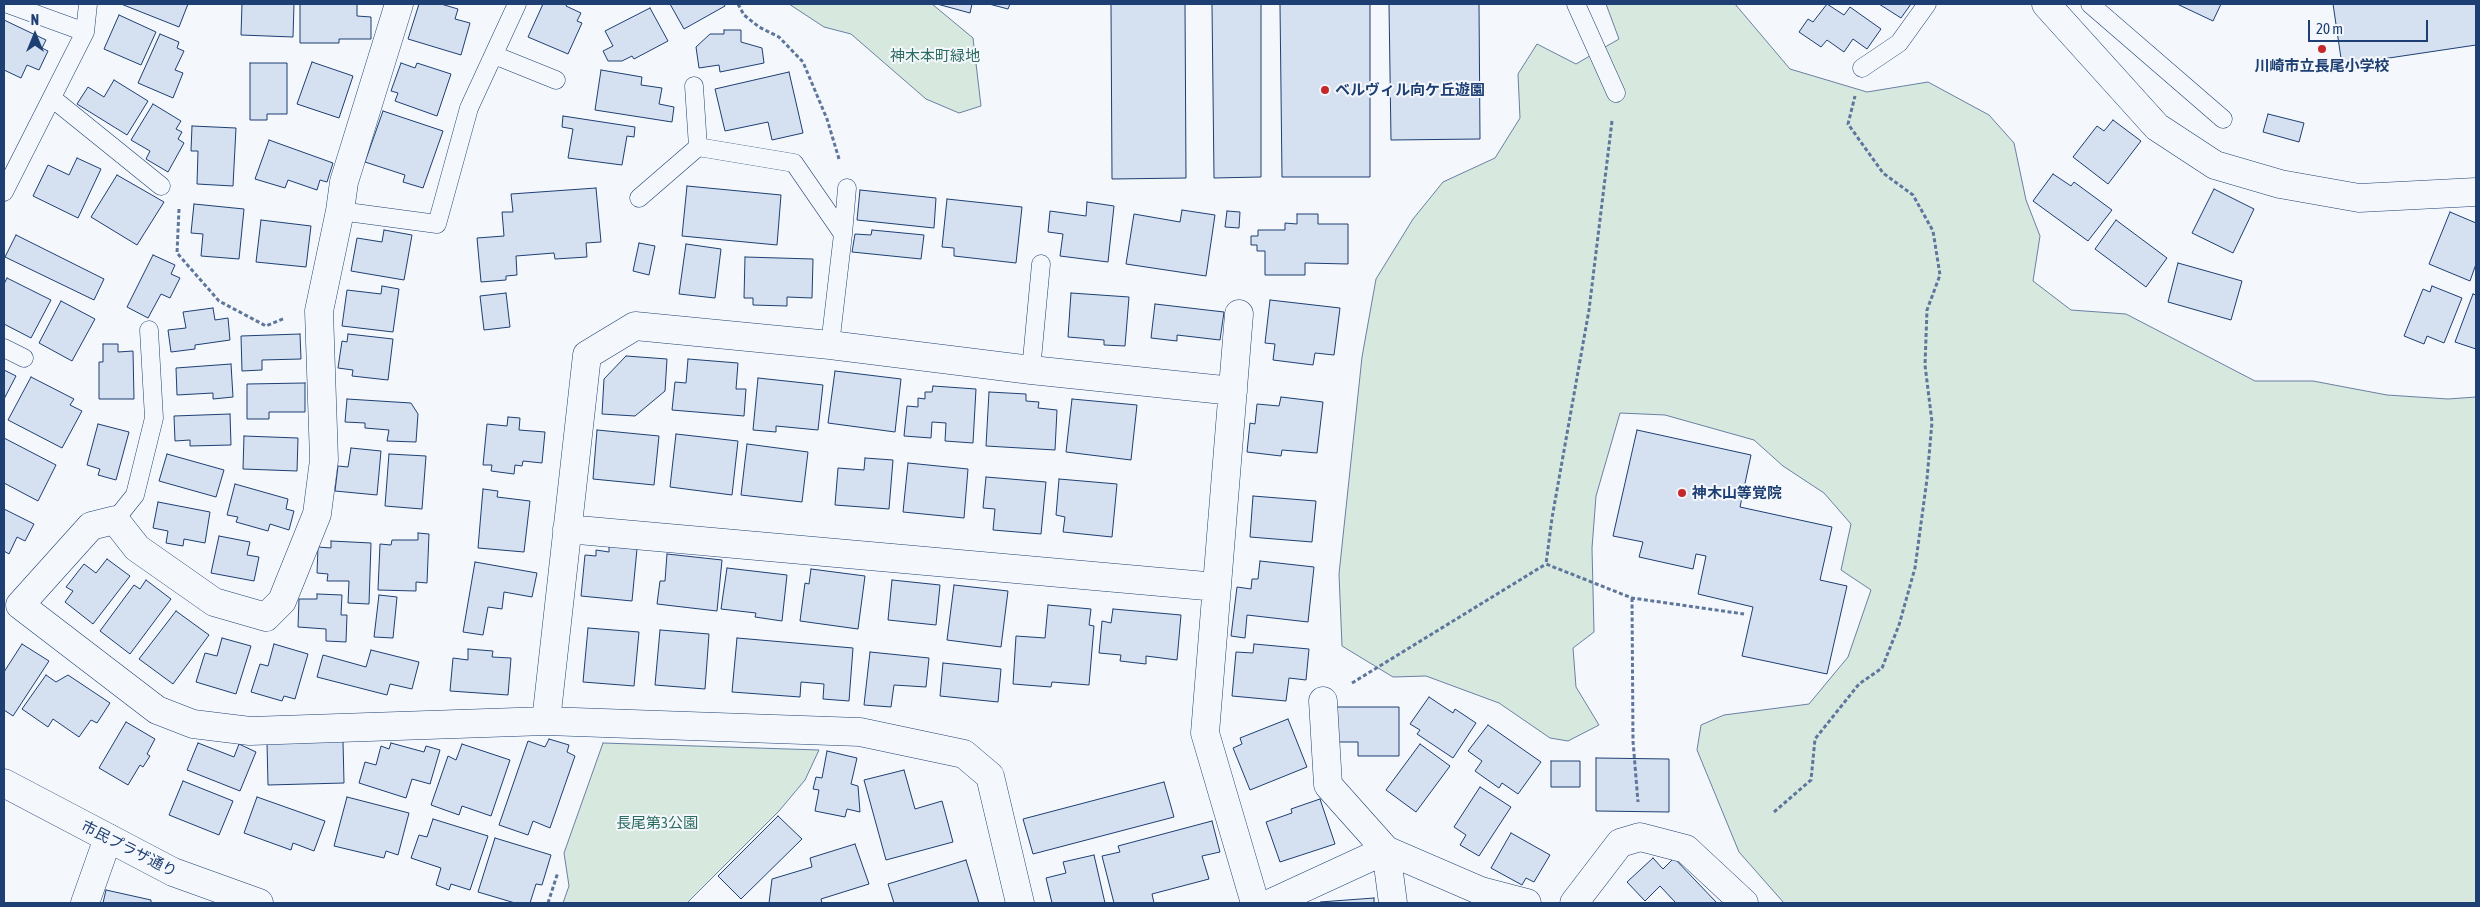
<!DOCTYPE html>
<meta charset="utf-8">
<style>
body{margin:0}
#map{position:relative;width:2480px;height:907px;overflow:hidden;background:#f4f7fb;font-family:"Asap Condensed",sans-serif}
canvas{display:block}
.frame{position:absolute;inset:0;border:5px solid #1d3f73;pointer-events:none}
.north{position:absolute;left:10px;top:10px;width:50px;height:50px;-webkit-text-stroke:4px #f4f7fb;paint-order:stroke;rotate:0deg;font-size:14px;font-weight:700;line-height:20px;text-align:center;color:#1d3f73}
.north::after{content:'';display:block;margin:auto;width:18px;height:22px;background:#1d3f73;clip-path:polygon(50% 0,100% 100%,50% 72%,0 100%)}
.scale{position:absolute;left:2308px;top:20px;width:120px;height:22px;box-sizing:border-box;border:2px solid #1d3f73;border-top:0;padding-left:6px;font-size:15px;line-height:18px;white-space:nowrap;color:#1d3f73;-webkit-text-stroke:4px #f4f7fb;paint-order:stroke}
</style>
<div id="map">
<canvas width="2480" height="907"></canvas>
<div class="frame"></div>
<div class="north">N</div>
<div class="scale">20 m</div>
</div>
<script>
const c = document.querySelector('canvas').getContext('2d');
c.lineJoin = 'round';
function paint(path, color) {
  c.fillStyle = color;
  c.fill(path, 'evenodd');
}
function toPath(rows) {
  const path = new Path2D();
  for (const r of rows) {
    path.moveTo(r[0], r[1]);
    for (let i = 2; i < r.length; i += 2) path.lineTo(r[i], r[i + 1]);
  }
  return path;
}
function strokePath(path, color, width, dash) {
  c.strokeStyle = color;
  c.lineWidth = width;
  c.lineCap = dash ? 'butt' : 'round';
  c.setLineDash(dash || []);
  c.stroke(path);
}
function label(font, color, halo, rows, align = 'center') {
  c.font = font + ' "Asap Condensed","Noto Sans JP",sans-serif';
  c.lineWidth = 4;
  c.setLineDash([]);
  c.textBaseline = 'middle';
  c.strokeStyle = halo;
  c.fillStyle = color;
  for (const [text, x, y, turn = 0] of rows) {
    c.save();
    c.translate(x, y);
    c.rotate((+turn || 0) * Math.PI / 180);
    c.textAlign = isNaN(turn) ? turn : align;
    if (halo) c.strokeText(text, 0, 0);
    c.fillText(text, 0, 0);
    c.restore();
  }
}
const green = toPath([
 [789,4,932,4,973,38,981,106,959,113,926,99,851,34,824,27,789,4],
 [1606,4,1735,4,1790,69,1867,92,1928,82,1989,115,2014,143,2026,200,2040,236,2033,281,2071,310,2126,314,2255,381,2313,381,2387,395,2448,399,2476,397,2476,903,1784,903,1739,852,1697,750,1701,725,1724,715,1809,704,1848,657,1871,590,1841,570,1851,524,1824,493,1783,466,1754,440,1665,415,1620,413,1596,496,1592,548,1594,632,1573,648,1576,687,1599,725,1568,741,1550,738,1499,703,1426,676,1393,677,1342,646,1339,574,1362,357,1376,279,1413,219,1443,182,1495,158,1520,118,1518,74,1537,44,1576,64,1619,39,1606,4],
 [603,743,819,750,805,780,779,811,687,903,563,903,569,886,564,853,603,743]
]);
paint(green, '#d7e8df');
strokePath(green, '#687fa3', 1);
const building = toPath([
 [121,4,188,4,179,27,121,4],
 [242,4,294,4,293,37,241,35,242,4],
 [300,4,357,4,357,16,371,17,371,39,339,39,339,43,300,43,300,4],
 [419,4,441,4,458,9,455,19,470,23,461,55,408,39,419,4],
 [543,4,567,4,566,6,581,13,577,21,582,23,568,54,528,37,543,4],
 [670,4,724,4,725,6,684,29,670,4],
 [937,4,972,4,970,13,937,4],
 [989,4,1010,4,1008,9,989,4],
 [1111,4,1185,4,1186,178,1112,179,1111,4],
 [1212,4,1261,4,1261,177,1214,178,1212,4],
 [1280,4,1370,4,1370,177,1282,177,1280,4],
 [1389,4,1479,4,1480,139,1391,140,1389,4],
 [1827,4,1844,15,1850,7,1881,29,1867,49,1853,39,1844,52,1827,40,1821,47,1799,32,1808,19,1813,22,1827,4],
 [1879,4,1911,4,1901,18,1879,4],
 [2177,4,2221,4,2213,21,2177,4],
 [2333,4,2476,4,2476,45,2342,65,2333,4],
 [650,8,668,41,634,59,632,56,622,61,608,61,603,51,613,46,605,31,650,8],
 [119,15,156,32,141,65,104,49,119,15],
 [4,20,46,40,42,48,48,51,39,70,27,65,21,78,4,70,4,20],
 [724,30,741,30,741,42,762,48,764,63,720,72,719,65,699,68,696,47,710,34,724,34,724,30],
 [160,34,179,42,177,48,184,51,175,70,183,73,173,98,138,83,160,34],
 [312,62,353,76,339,118,297,104,312,62],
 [250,63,287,63,287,114,267,114,267,120,250,120,250,63],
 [401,63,415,68,417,63,451,74,437,116,395,101,398,93,391,91,401,63],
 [601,70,642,77,641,85,662,88,659,104,674,107,672,122,595,110,601,70],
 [789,72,803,133,772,140,768,122,725,131,715,89,789,72],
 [114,80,148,101,127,135,77,104,88,87,104,97,114,80],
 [153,104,181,121,176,129,182,132,178,139,184,143,168,172,146,159,150,151,131,140,153,104],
 [383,111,443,131,423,188,403,182,405,175,365,162,383,111],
 [2268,114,2304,123,2299,142,2263,132,2268,114],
 [563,116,635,127,634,137,627,136,622,165,568,158,573,129,562,127,563,116],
 [2113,120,2141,141,2108,184,2073,157,2097,126,2104,131,2113,120],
 [192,126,236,128,233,186,197,184,198,151,191,151,192,126],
 [269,140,333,163,327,182,320,180,317,190,288,180,285,188,255,179,269,140],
 [77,158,101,169,78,218,33,196,48,165,69,175,77,158],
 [2053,174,2071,186,2074,182,2112,210,2088,241,2033,201,2053,174],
 [117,175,164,202,137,245,91,217,117,175],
 [687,186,781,195,777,245,682,236,687,186],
 [596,188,601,242,586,243,587,257,555,259,554,253,516,256,517,275,506,276,506,280,481,282,477,238,504,236,502,212,513,212,511,194,596,188],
 [2214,189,2254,209,2233,253,2192,233,2214,189],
 [860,190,936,198,934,228,857,220,860,190],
 [947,199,1022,207,1016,263,954,256,954,248,942,247,947,199],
 [1087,202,1114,206,1108,262,1060,256,1063,234,1048,232,1050,211,1086,216,1087,202],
 [194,204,244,209,239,259,201,256,203,234,191,233,194,204],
 [1182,210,1215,215,1206,276,1126,264,1134,214,1180,222,1182,210],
 [1227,211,1240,212,1239,228,1225,227,1227,211],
 [2450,212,2476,223,2476,264,2470,281,2429,264,2450,212],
 [1297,214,1318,214,1318,224,1348,224,1348,264,1305,263,1305,275,1265,275,1265,251,1257,251,1257,245,1251,245,1251,236,1258,236,1258,230,1285,230,1285,223,1297,224,1297,214],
 [261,220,311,226,306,267,256,262,261,220],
 [2116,220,2167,258,2146,287,2095,249,2116,220],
 [384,230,412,235,404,280,351,271,357,238,382,242,384,230],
 [872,230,924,235,921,259,852,252,855,234,871,235,872,230],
 [16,235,104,279,94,300,5,257,16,235],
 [639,243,655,246,649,275,633,271,639,243],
 [686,244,721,249,715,298,679,294,686,244],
 [153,255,175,265,171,274,180,278,170,298,161,294,148,318,127,307,153,255],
 [745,257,813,259,812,298,787,297,787,306,753,305,753,298,744,298,745,257],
 [2178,263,2242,281,2231,320,2168,302,2178,263],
 [7,278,51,300,31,338,4,324,4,284,7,278],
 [382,286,399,289,393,332,342,326,347,290,381,294,382,286],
 [2432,286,2462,298,2444,343,2427,336,2424,344,2404,336,2423,289,2430,292,2432,286],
 [506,293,510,327,484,330,480,296,506,293],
 [1071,293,1129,297,1125,346,1104,345,1104,340,1068,337,1071,293],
 [2473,294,2476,295,2476,349,2455,342,2473,294],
 [1270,300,1340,308,1334,355,1315,353,1313,365,1273,360,1275,344,1265,343,1270,300],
 [61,301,95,319,72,361,39,343,61,301],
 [1155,304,1224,312,1220,340,1177,335,1177,341,1151,338,1155,304],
 [213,308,215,320,228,318,230,340,195,345,195,349,171,352,168,330,186,328,183,312,213,308],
 [300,334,301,359,262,360,262,370,242,371,241,336,300,334],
 [348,334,393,339,388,380,352,376,353,370,338,368,342,341,347,342,348,334],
 [103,344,118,344,118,352,133,351,134,399,99,399,99,362,103,362,103,344],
 [626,356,667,359,665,391,635,416,602,414,604,379,626,356],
 [688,359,738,363,736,389,746,389,744,416,672,410,675,382,686,383,688,359],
 [231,364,233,397,213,399,213,393,177,395,176,368,231,364],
 [4,370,16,376,4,399,4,370],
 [835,371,901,379,895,432,828,423,835,371],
 [31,377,74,399,70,405,82,411,62,448,8,420,31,377],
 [758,378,823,385,818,430,776,426,776,432,753,430,758,378],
 [305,383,305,412,269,412,269,419,247,419,247,384,305,383],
 [933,386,976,389,973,443,945,441,946,423,932,422,931,438,904,436,907,406,918,407,918,398,925,399,925,392,932,392,933,386],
 [989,392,1026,394,1026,401,1039,402,1038,408,1057,410,1055,450,986,446,989,392],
 [1281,397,1323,402,1317,453,1282,450,1281,456,1247,452,1250,423,1255,424,1257,404,1279,406,1281,397],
 [347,399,411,403,418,414,416,442,387,441,389,430,365,428,365,423,345,422,347,399],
 [1072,399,1137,405,1131,460,1066,452,1072,399],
 [230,414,231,445,190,446,190,440,175,441,174,416,230,414],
 [508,417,520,418,519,430,545,432,542,463,523,461,522,466,515,465,514,474,491,471,492,465,483,465,487,424,507,426,508,417],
 [98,424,129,432,116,480,98,475,100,469,87,465,98,424],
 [597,430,659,436,654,485,593,479,597,430],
 [1637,430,1751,455,1740,507,1832,527,1820,580,1847,586,1827,674,1742,656,1753,607,1698,594,1706,556,1696,554,1693,569,1639,557,1643,542,1613,536,1637,430],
 [676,434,738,441,732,495,670,487,676,434],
 [244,436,298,438,297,471,243,469,244,436],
 [4,438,56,465,38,501,4,483,4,438],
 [747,444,808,452,802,502,741,495,747,444],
 [351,448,381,451,377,495,335,491,338,466,348,467,351,448],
 [167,454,224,470,216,497,159,481,167,454],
 [389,454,426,456,422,509,385,506,389,454],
 [865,458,893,460,889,509,835,505,838,468,864,470,865,458],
 [908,463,968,469,964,518,903,512,908,463],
 [986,477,1046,482,1041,534,993,530,995,509,983,508,986,477],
 [1059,479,1117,484,1112,537,1063,532,1065,517,1056,515,1059,479],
 [235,484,288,499,286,509,294,511,289,530,270,524,268,531,236,522,238,517,227,515,235,484],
 [483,489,498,491,497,497,530,501,524,552,478,548,483,489],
 [1253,496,1316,501,1312,542,1250,537,1253,496],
 [158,502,210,512,205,543,184,539,183,546,166,543,168,531,153,528,158,502],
 [4,509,34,524,25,541,17,537,9,554,4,551,4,509],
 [418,533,429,534,427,583,416,582,416,591,378,590,380,544,391,545,392,540,418,540,418,533],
 [219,536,250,542,247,555,259,557,254,581,211,573,219,536],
 [331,541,371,543,369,604,348,603,349,581,327,581,328,574,317,573,318,547,331,548,331,541],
 [609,546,637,549,632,601,581,596,585,555,596,556,596,550,609,552,609,546],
 [667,554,722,560,717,611,657,604,660,581,665,581,667,554],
 [107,559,130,576,93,624,65,602,73,591,66,587,84,564,96,573,107,559],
 [1260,561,1314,567,1308,622,1247,615,1245,638,1231,636,1237,587,1251,589,1252,579,1258,579,1260,561],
 [475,562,537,573,532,597,504,592,502,609,488,607,483,635,463,632,475,562],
 [727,568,787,575,782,621,755,617,756,613,721,609,727,568],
 [811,569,865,576,858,629,800,621,805,583,809,584,811,569],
 [146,580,171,599,130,654,100,631,134,585,140,589,146,580],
 [892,580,940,585,936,625,888,620,892,580],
 [954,585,1008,591,1001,647,947,640,954,585],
 [317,594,342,595,341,615,347,615,346,642,326,641,326,629,298,627,299,599,317,599,317,594],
 [379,595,397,597,393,638,374,637,379,595],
 [1048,605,1091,609,1089,625,1094,626,1089,685,1052,682,1051,687,1013,684,1016,636,1045,638,1048,605],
 [1113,609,1181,615,1177,660,1146,656,1146,664,1120,661,1121,655,1099,653,1102,621,1111,623,1113,609],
 [176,611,209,635,173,684,139,659,176,611],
 [588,628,639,632,634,686,583,682,588,628],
 [660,630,709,634,705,689,655,685,660,630],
 [222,638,251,646,236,694,196,682,205,653,217,656,222,638],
 [737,638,853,648,849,701,823,699,824,684,801,682,800,697,732,692,737,638],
 [22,644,49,661,13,716,4,710,4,672,22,644],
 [274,644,308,654,295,699,284,696,282,701,251,692,260,664,268,666,274,644],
 [1254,644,1309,649,1306,680,1289,678,1286,701,1232,696,1236,652,1253,653,1254,644],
 [468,649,493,651,492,657,511,658,508,695,450,691,453,658,468,660,468,649],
 [371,650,419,662,412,689,390,684,387,695,317,677,323,655,366,667,371,650],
 [870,652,929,658,926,687,894,685,891,707,864,705,870,652],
 [943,663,1001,669,998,702,940,696,943,663],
 [46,675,56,682,68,675,110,703,97,723,91,720,79,737,53,719,48,727,22,709,46,675],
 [1429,697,1453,713,1455,709,1476,723,1453,758,1417,734,1420,730,1410,724,1429,697],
 [1337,707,1399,707,1399,756,1358,756,1358,742,1338,742,1337,707],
 [1288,719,1307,767,1250,790,1233,748,1242,744,1240,738,1288,719],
 [126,722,155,739,147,754,150,756,143,767,140,765,128,785,99,768,126,722],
 [1488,725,1541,762,1518,794,1502,783,1499,788,1475,771,1482,761,1468,751,1488,725],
 [549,739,569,745,567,752,575,756,550,828,533,821,528,835,499,825,528,741,545,747,549,739],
 [343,741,344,783,268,785,267,743,343,741],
 [198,743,234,757,239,744,256,752,240,791,187,770,198,743],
 [391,743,424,752,426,746,440,750,430,784,412,779,406,798,359,783,365,762,376,765,381,746,389,749,391,743],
 [462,744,510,760,491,816,462,806,459,815,431,805,448,756,456,760,462,744],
 [1420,744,1450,766,1416,812,1386,790,1420,744],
 [827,751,857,758,851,784,858,786,860,812,847,809,845,817,815,811,819,790,813,789,816,777,822,778,827,751],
 [1596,758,1669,759,1669,812,1596,811,1596,758],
 [1551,761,1580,761,1580,787,1551,787,1551,761],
 [904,770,915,809,942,801,953,842,886,860,864,780,904,770],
 [183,781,233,801,219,835,169,815,183,781],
 [1164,782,1174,817,1033,854,1023,819,1164,782],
 [1480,787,1511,807,1479,856,1460,845,1466,835,1454,827,1480,787],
 [257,797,325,821,314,851,293,843,291,850,244,833,257,797],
 [347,797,409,813,398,855,386,851,384,858,334,846,347,797],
 [1320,799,1335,844,1280,862,1266,822,1292,813,1291,809,1320,799],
 [778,816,802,839,741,899,718,876,778,816],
 [433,819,488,836,470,890,451,884,449,890,436,885,441,868,411,858,419,835,427,837,433,819],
 [1212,821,1220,852,1202,856,1209,879,1152,894,1154,903,1114,903,1102,856,1120,852,1118,846,1212,821],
 [1511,833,1550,855,1534,882,1526,878,1522,885,1491,868,1511,833],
 [495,838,551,855,542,885,536,884,530,903,515,903,478,892,495,838],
 [855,844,869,884,821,899,822,903,769,903,772,879,812,867,810,858,855,844],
 [1094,855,1105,903,1052,903,1046,878,1066,873,1063,862,1094,855],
 [1653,858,1663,869,1674,858,1717,903,1673,903,1675,902,1660,886,1645,901,1627,882,1653,858],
 [966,860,979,903,894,903,888,884,966,860],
 [106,890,151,900,151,903,103,903,106,890],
 [1374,898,1374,903,1320,903,1320,902,1374,898]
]);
paint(building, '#d5e0f0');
strokePath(building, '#1d3f73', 1);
const lane = toPath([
 [8,4,85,32],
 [1576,4,1616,93],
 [2090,4,2223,119],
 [494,55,556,80],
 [1862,68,1899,43,1927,4],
 [52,98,161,186],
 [698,147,794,163,843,234,830,345],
 [4,192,85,32,88,4],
 [639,198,698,147,694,86],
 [340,211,437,224,469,108,517,4],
 [843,234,847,188],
 [4,348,24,358],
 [1031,370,1041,264],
 [115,520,135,495,154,418,149,330]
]);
const street = toPath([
 [399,4,344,182,340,211,319,311,324,460,317,514,282,601,266,617,214,602,137,548,115,520,91,526,20,605,157,710,193,724,250,731,546,721,860,732,964,754,990,776,1020,903],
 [2046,4,2157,127,2215,165,2280,184,2359,198,2476,192],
 [1239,314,1205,733,1255,903],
 [567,529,1217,587],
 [1323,701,1328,785,1386,850,1393,903],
 [546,721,587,355,635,326,830,345,1031,370,1233,391],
 [85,903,108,838],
 [1271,903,1386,850,1481,891,1527,903],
 [1574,903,1620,843,1640,837,1686,849,1744,903]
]);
const secondary = toPath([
 [4,783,173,872,259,903]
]);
strokePath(lane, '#1d3f73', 19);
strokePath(street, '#1d3f73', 29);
strokePath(secondary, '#1d3f73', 29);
strokePath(toPath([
 [738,4,744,15,759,27,779,37,803,62,827,119,839,159],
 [1612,121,1589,310,1552,518,1546,564,1632,598,1744,614],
 [179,209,177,253,219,301,266,326,285,318],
 [1632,598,1633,741,1638,802],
 [1352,683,1546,564],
 [1774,812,1811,780,1815,739,1859,684,1882,668,1899,625,1915,568,1927,479,1932,422,1925,365,1927,310,1940,275,1933,231,1913,195,1883,173,1848,124,1855,96],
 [548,903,558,872]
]), '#5e769c', 3, [4, 2.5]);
strokePath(lane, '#f4f7fb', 18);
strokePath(street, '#f4f7fb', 28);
strokePath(secondary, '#f4f7fb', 28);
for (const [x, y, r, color] of [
 [2322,49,5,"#c62828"],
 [1325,90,5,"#c62828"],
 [1682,493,5,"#c62828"]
]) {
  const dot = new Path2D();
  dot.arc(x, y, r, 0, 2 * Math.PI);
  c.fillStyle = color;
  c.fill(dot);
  strokePath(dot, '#f4f7fb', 2);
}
label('15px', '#2c6c60', '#f4f7fb', [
 ["神木本町緑地",935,56],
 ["長尾第3公園",657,823]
]);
label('bold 15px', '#1d3f73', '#f4f7fb', [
 ["川崎市立長尾小学校",2322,66,"center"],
 ["ベルヴィル向ケ丘遊園",1335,90],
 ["神木山等覚院",1692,493]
], 'left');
label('15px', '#1d3f73', '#f4f7fb', [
 ["市民プラザ通り",129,849,27]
]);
</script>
